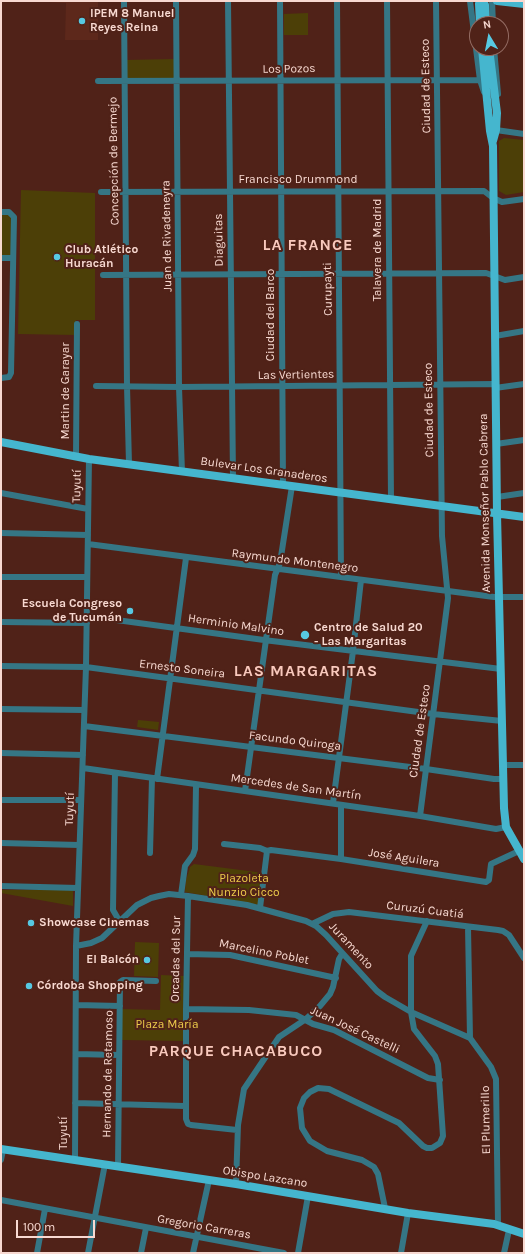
<!DOCTYPE html>
<meta charset="utf-8">
<style>
body{margin:0}
#map{position:relative;width:525px;height:1254px;overflow:hidden;background:#502218;font-family:Karla,sans-serif}
canvas{display:block}
.frame{position:absolute;inset:0;border:2px solid #f8d9d1;pointer-events:none}
.north{position:absolute;left:469px;top:16px;width:40px;height:40px;box-sizing:border-box;background:#502218;border:1px solid #936b62;border-radius:50%;rotate:350deg;font-size:11px;font-weight:700;line-height:16px;text-align:center;color:#f8d9d1}
.north::after{content:'';display:block;margin:auto;width:14px;height:18px;background:#57c9e2;clip-path:polygon(50% 0,100% 100%,50% 72%,0 100%)}
.scale{position:absolute;left:16px;top:1220px;width:79px;height:18px;box-sizing:border-box;border:2px solid #f8d9d1;border-top:0;padding-left:5px;font-size:12px;line-height:14px;white-space:nowrap;color:#f8d9d1;-webkit-text-stroke:3px #502218;paint-order:stroke}
</style>
<div id="map">
<canvas width="525" height="1254"></canvas>
<div class="frame"></div>
<div class="north">N</div>
<div class="scale">100 m</div>
</div>
<script>
const c = document.querySelector('canvas').getContext('2d');
c.lineJoin = 'round';
function paint(path, color) {
  c.fillStyle = color;
  c.fill(path, 'evenodd');
}
function toPath(rows) {
  const path = new Path2D();
  for (const r of rows) {
    path.moveTo(r[0], r[1]);
    for (let i = 2; i < r.length; i += 2) path.lineTo(r[i], r[i + 1]);
  }
  return path;
}
function strokePath(path, color, width, dash) {
  c.strokeStyle = color;
  c.lineWidth = width;
  c.lineCap = dash ? 'butt' : 'round';
  c.setLineDash(dash || []);
  c.stroke(path);
}
function label(font, color, halo, rows, align = 'center') {
  c.font = font + ' Karla,sans-serif';
  c.lineWidth = 4;
  c.setLineDash([]);
  c.textBaseline = 'middle';
  c.strokeStyle = halo;
  c.fillStyle = color;
  for (const [text, x, y, turn = 0] of rows) {
    c.save();
    c.translate(x, y);
    c.rotate((+turn || 0) * Math.PI / 180);
    c.textAlign = isNaN(turn) ? turn : align;
    if (halo) c.strokeText(text, 0, 0);
    c.fillText(text, 0, 0);
    c.restore();
  }
}
paint(toPath([
 [49,1,98,1,98,40,65,40,66,3,49,2]
]), '#5d281b');
paint(toPath([
 [308,13,308,35,284,35,284,14],
 [176,59,176,82,124,81,124,60],
 [504,138,524,140,524,192,506,195,499,191,499,141],
 [21,190,95,193,95,320,76,320,76,335,18,334],
 [1,212,12,214,13,258,1,258],
 [138,720,159,722,158,730,137,727],
 [194,864,264,873,259,905,185,892,186,880,190,867],
 [1,890,73,890,73,906,1,893],
 [135,942,159,943,158,977,134,976],
 [161,975,184,976,183,1041,121,1040,120,1009,160,1010]
]), '#4c3f07');
strokePath(toPath([
 [124,1,127,386,129,464],
 [176,1,179,387,182,472],
 [228,1,233,478],
 [280,1,283,485],
 [337,1,341,577],
 [387,1,391,499],
 [470,1,480,80,484,92],
 [492,1,493,24],
 [494,48,498,94],
 [98,81,480,80],
 [496,130,524,134],
 [101,192,484,191,493,198,502,202,524,199],
 [1,212,9,212,14,217,11,373,9,377,1,378],
 [1,258,13,258],
 [103,275,486,273,505,280,524,277],
 [495,336,524,331],
 [96,386,179,387,495,384],
 [495,388,524,384],
 [496,444,524,440],
 [76,457,77,324],
 [1,493,88,509],
 [497,497,524,493],
 [1,533,88,535],
 [88,544,494,597,524,597],
 [1,577,87,577],
 [87,616,264,640,501,669],
 [1,622,87,623],
 [1,666,86,667,433,714,502,721],
 [1,709,84,710],
 [84,726,426,769,494,779,504,779],
 [1,753,83,755],
 [503,765,524,765],
 [83,768,420,816,496,829,506,827],
 [115,773,113,910,120,922],
 [157,779,186,558],
 [245,791,275,575,280,563,292,486],
 [1,800,81,800],
 [333,803,353,651,361,580],
 [420,816,448,598,442,536,436,1],
 [1,843,79,845],
 [224,844,260,848,267,851,271,850,341,859,486,882,489,880,491,864,519,851],
 [150,853,152,778],
 [341,859,341,805],
 [1,886,78,888],
 [181,895,185,866,193,855,195,849,196,785],
 [188,896,186,1009,186,1119,188,1124,191,1125,237,1130],
 [260,908,267,851],
 [312,924,333,914,349,912,498,930,503,931,509,935,524,958],
 [468,927,470,1038,491,1067,496,1079,498,1225],
 [76,946,91,943,102,938,137,905,151,898,159,896,169,894,188,896,247,905,306,921,316,926,326,935,377,991,385,997,411,1012,470,1038],
 [187,954,230,955,336,978],
 [76,1005,120,1006],
 [186,1009,249,1010,296,1015,313,1024,334,1030,428,1078,440,1080],
 [76,1054,119,1055],
 [75,1103,185,1106],
 [1,1160,3,1150],
 [75,1160,76,946,86,667,89,459],
 [118,1166,120,982,123,980,156,981],
 [236,1184,238,1125,244,1089,279,1037,306,1019,320,1006,330,994,333,987,339,959,342,954],
 [1,1200,284,1253],
 [385,1208,378,1174,374,1167,362,1160,327,1151,310,1141,302,1128,300,1108,304,1098,310,1092,318,1088,329,1089,399,1123,423,1146,427,1148,432,1148,440,1143,443,1136,438,1064,435,1056,414,1029,411,1012,411,956,427,921],
 [37,1253,45,1209],
 [88,1253,105,1164],
 [141,1253,146,1228],
 [193,1253,209,1180],
 [298,1253,308,1196],
 [401,1253,408,1213],
 [504,1253,509,1230]
]), '#357685', 6);
strokePath(toPath([
 [497,1,524,4],
 [479,4,480,24],
 [485,5,486,24],
 [482,48,490,131,493,146,497,514,504,808,506,827,524,859],
 [489,48,497,113,496,130,493,141],
 [1,442,89,459,524,517],
 [1,1149,236,1184,408,1213,494,1224,524,1234]
]), '#45b6ce', 8);
for (const [x, y, r, color] of [
 [82,21,4,"#57c9e2"],
 [57,257,4,"#57c9e2"],
 [130,611,4,"#57c9e2"],
 [305,635,5,"#57c9e2"],
 [31,923,4,"#57c9e2"],
 [147,960,4,"#57c9e2"],
 [29,986,4,"#57c9e2"]
]) {
  const dot = new Path2D();
  dot.arc(x, y, r, 0, 2 * Math.PI);
  c.fillStyle = color;
  c.fill(dot);
  strokePath(dot, '#502218', 1.5);
}
label('bold 12px', '#f8d9d1', '#502218', [
 ["IPEM 8 Manuel",90,14],
 ["Reyes Reina",90,28],
 ["Club Atlético",65,250],
 ["Huracán",65,264],
 ["Escuela Congreso",122,604,"right"],
 ["de Tucumán",122,618,"right"],
 ["Centro de Salud 20",314,628],
 ["- Las Margaritas",314,642],
 ["Showcase Cinemas",39,923],
 ["El Balcón",139,960,"right"],
 ["Córdoba Shopping",37,986]
], 'left');
label('12px', '#f8d9d1', '#502218', [
 ["Los Pozos",289,69,-1],
 ["Ciudad de Esteco",426,86,-91],
 ["Concepción de Bermejo",114,161,-91],
 ["Francisco Drummond",298,180],
 ["Juan de Rivadeneyra",167,236,-91],
 ["Diaguitas",219,240,-91],
 ["Talavera de Madrid",378,250,-90],
 ["Curupayti",328,289,-91],
 ["Ciudad del Barco",271,315,-90],
 ["Las Vertientes",296,375,-1],
 ["Martin de Garayar",66,391,-90],
 ["Ciudad de Esteco",429,410,-91],
 ["Bulevar Los Granaderos",264,470,8],
 ["Tuyutí",77,486,-89],
 ["Avenida Monseñor Pablo Cabrera",485,503,-91],
 ["Raymundo Montenegro",295,561,7],
 ["Herminio Malvino",236,625,8],
 ["Ernesto Soneira",182,669,7],
 ["Ciudad de Esteco",420,731,-82],
 ["Facundo Quiroga",295,741,7],
 ["Mercedes de San Martín",296,787,8],
 ["Tuyutí",70,809,-88],
 ["José Aguilera",404,858,9],
 ["Curuzú Cuatiá",425,910,7],
 ["Juramento",351,946,47],
 ["Marcelino Poblet",264,952,11],
 ["Orcadas del Sur",176,959,-89],
 ["Juan José Castelli",355,1030,25],
 ["Hernando de Retamoso",108,1074,-89],
 ["El Plumerillo",486,1120,-91],
 ["Tuyutí",64,1133,-90],
 ["Obispo Lazcano",265,1177,9],
 ["Gregorio Carreras",204,1227,10]
]);
label('12px', '#edcc4b', '#502218', [
 ["Plazoleta",244,879],
 ["Nunzio Cicco",244,893],
 ["Plaza María",167,1025]
]);
c.letterSpacing = '1px';
label('bold 16px', '#f9c9bd', '#502218', [
 ["LA FRANCE",308,245],
 ["LAS MARGARITAS",306,671],
 ["PARQUE CHACABUCO",236,1051]
]);
c.letterSpacing = '0px';
</script>
